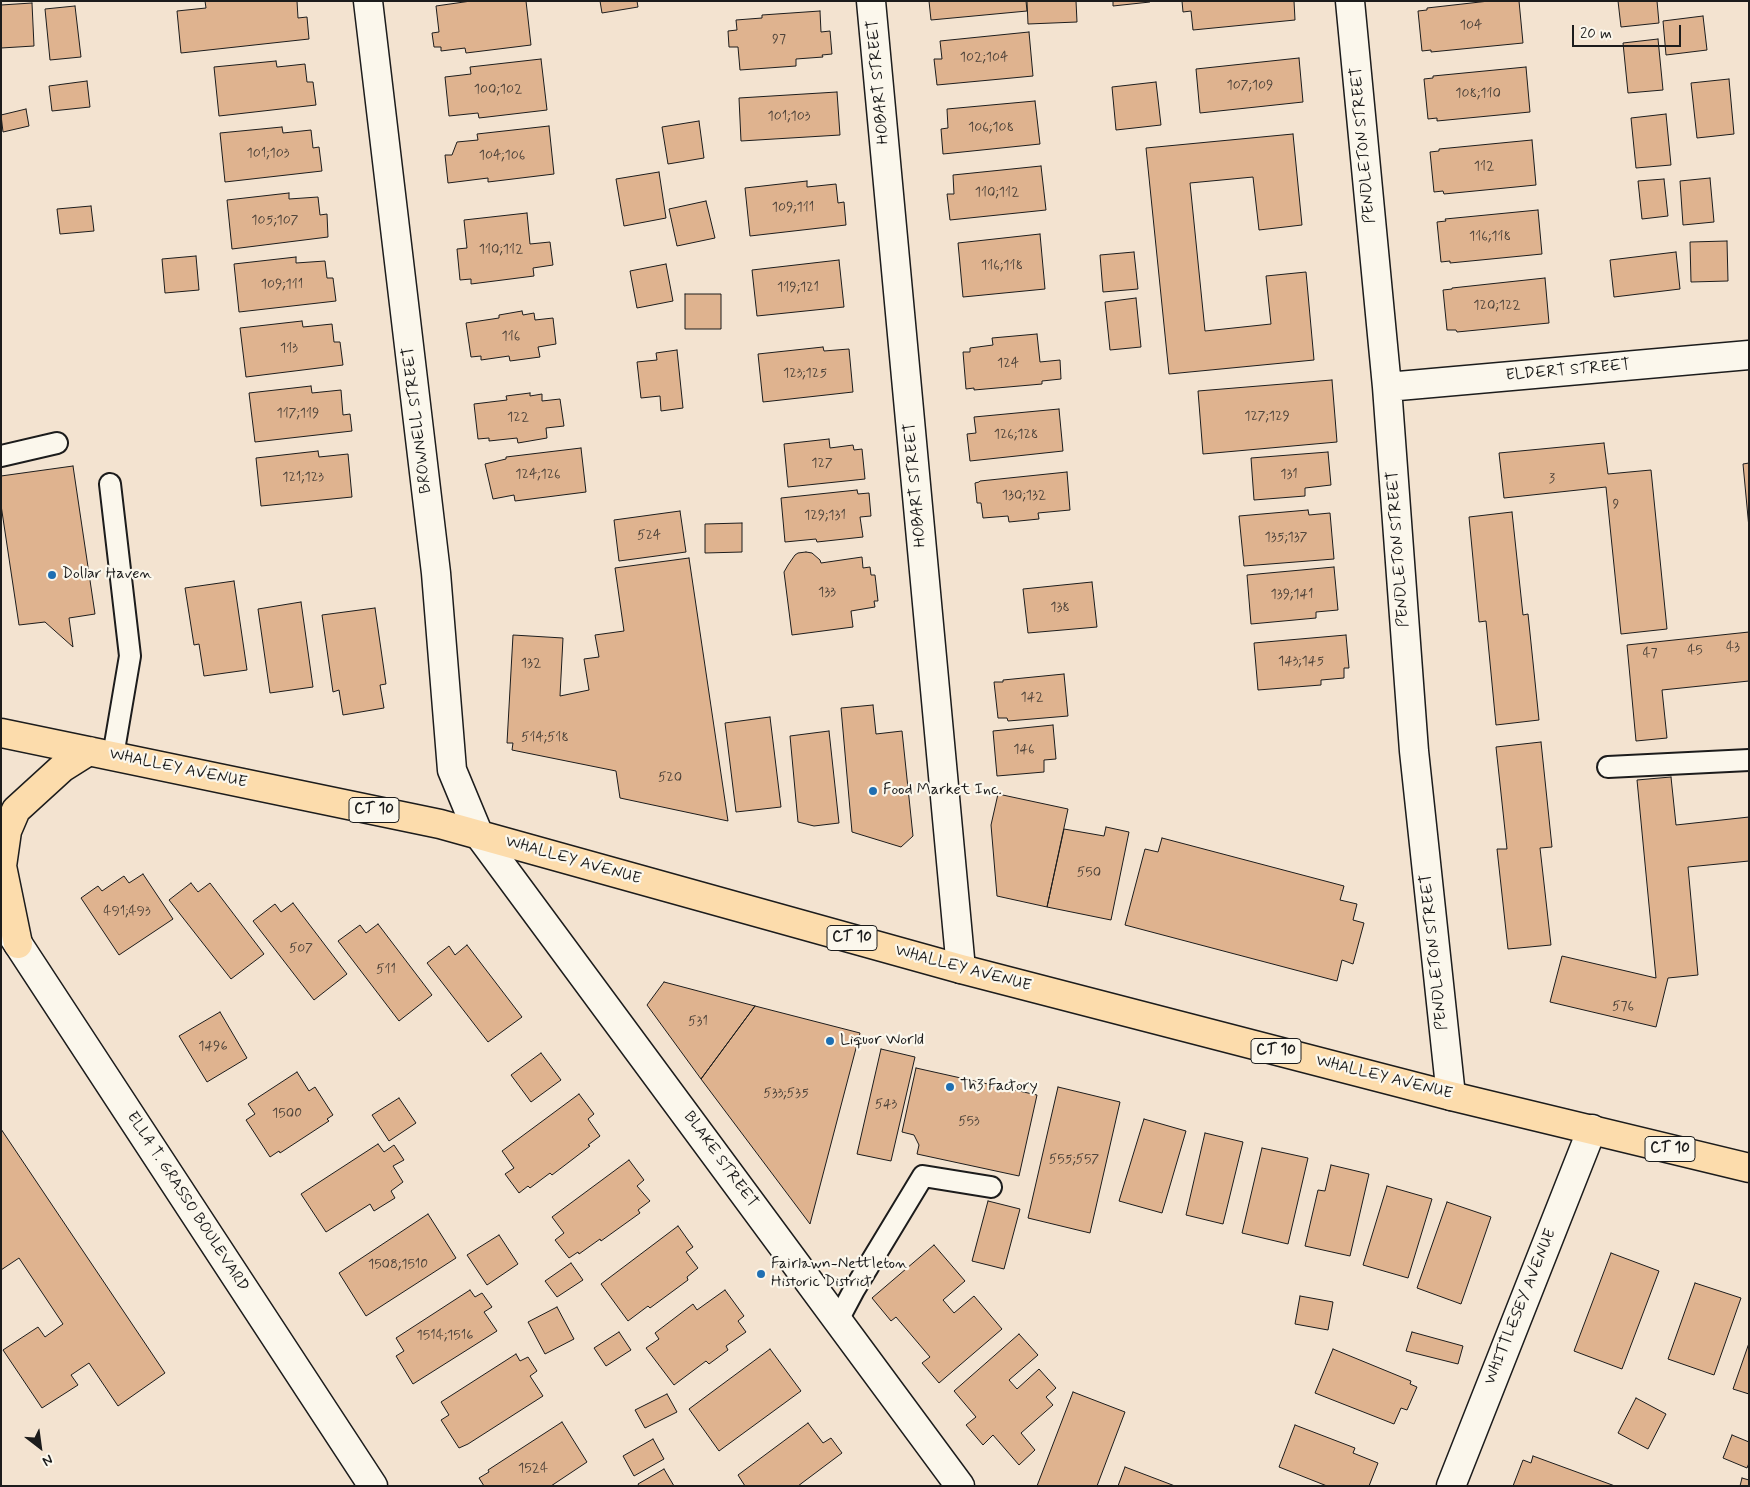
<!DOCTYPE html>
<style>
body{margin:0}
#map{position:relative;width:1750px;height:1487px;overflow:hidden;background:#f3e3d0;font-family:Mynerve,sans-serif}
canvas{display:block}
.frame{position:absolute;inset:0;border:2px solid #1c1c1c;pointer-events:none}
.north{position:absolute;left:15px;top:1422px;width:50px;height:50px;-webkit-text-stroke:4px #fbf7ec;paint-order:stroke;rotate:150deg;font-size:14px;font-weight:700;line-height:20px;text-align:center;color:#1c1c1c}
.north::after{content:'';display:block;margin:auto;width:18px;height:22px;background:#1c1c1c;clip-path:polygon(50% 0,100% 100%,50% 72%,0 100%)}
.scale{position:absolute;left:1572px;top:25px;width:109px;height:22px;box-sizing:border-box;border:2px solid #1c1c1c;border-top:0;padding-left:6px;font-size:15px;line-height:18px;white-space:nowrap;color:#1c1c1c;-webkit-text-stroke:4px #fbf7ec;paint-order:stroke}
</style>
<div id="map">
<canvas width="1750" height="1487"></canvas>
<div class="frame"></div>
<div class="north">N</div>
<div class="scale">20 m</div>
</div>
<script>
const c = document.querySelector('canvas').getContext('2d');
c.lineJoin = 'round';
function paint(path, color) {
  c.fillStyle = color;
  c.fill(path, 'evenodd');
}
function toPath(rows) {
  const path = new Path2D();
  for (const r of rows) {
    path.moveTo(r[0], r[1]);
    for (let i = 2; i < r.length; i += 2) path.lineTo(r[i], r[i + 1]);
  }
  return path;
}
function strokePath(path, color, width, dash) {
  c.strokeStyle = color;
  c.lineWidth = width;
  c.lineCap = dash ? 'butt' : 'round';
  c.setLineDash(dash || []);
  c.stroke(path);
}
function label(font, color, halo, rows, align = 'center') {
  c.font = font + ' Mynerve,sans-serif';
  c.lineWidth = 4.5;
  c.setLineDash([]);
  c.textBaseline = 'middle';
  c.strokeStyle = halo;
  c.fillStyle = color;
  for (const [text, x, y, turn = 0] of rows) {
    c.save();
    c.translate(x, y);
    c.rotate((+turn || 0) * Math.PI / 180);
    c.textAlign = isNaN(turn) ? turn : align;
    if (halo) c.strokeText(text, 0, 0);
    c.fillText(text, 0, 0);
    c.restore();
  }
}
const building = toPath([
 [205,1,297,1,298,18,307,17,309,39,181,53,177,11,206,8,205,1],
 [471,1,526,1,531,45,466,53,465,48,441,51,441,47,434,47,432,33,439,32,436,6,471,1],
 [600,1,637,1,638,7,602,13,600,1],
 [929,1,1026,1,1027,11,931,20,929,1],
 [1027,1,1076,1,1077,22,1028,24,1027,1],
 [1113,1,1150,1,1150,2,1113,6,1113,1],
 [1182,1,1294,1,1295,20,1193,30,1191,11,1183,12,1182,1],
 [1489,1,1519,1,1523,43,1431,52,1431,50,1422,51,1418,11,1427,10,1427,8,1489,1],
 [1618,1,1657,1,1659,23,1621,27,1618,1],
 [32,3,34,46,1,48,1,5,32,3],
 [75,6,81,57,50,60,45,9,75,6],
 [820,11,821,32,830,31,832,54,822,55,823,57,796,59,796,66,740,70,738,47,729,47,728,31,737,30,736,20,762,18,762,15,820,11],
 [1703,16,1707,50,1666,55,1663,21,1703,16],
 [1029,32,1033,76,937,85,934,59,942,59,940,41,1029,32],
 [1658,39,1663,90,1628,93,1623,43,1658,39],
 [1299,58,1303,102,1200,113,1196,69,1299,58],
 [541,59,547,110,479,118,478,113,449,116,445,77,471,74,470,67,541,59],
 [276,61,277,67,305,64,307,82,313,82,316,105,219,116,214,67,276,61],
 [1526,67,1530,112,1437,121,1437,118,1428,119,1424,79,1433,78,1433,76,1526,67],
 [1729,79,1734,134,1697,138,1691,83,1729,79],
 [87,81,90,107,52,111,49,86,87,81],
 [1156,82,1161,125,1116,130,1112,87,1156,82],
 [837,92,840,135,741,141,739,98,837,92],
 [1035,101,1040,144,943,154,941,129,948,128,947,109,1035,101],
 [26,109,29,126,3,132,1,115,26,109],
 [1666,114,1671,165,1636,168,1631,118,1666,114],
 [699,121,704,158,668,164,662,127,699,121],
 [549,126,554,174,488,182,488,178,448,183,445,155,452,155,457,142,478,140,477,134,549,126],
 [282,127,283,133,311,130,313,148,319,147,322,171,225,182,220,133,282,127],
 [1293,134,1302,225,1259,230,1253,177,1190,183,1205,331,1271,324,1266,276,1306,272,1314,360,1169,374,1146,148,1293,134],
 [1532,140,1536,185,1444,194,1443,191,1434,192,1430,152,1439,151,1439,149,1532,140],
 [1041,166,1046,210,950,220,947,194,954,194,953,175,1041,166],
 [659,172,666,218,624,226,616,179,659,172],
 [1710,178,1714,222,1683,225,1680,181,1710,178],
 [1664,179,1668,216,1642,219,1638,181,1664,179],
 [807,181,807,187,836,184,838,203,844,202,846,225,750,236,745,188,807,181],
 [289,193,289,199,318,197,320,215,327,214,328,237,232,249,227,200,289,193],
 [706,201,715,238,677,246,669,209,706,201],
 [91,206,94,231,60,234,57,209,91,206],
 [1538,210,1542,254,1450,263,1450,261,1441,262,1437,222,1446,221,1445,219,1538,210],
 [527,213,530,244,550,242,553,265,533,268,534,276,471,284,471,279,460,280,457,249,467,248,464,220,527,213],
 [1040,234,1045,289,963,297,958,243,1040,234],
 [1727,241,1728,281,1691,282,1690,242,1727,241],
 [1134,252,1138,289,1103,292,1100,255,1134,252],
 [1676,252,1680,289,1614,297,1610,260,1676,252],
 [196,256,199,290,165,293,162,259,196,256],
 [296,257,296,263,325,261,327,278,333,278,336,301,239,312,234,264,296,257],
 [839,260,844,307,757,316,752,270,839,260],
 [666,264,673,301,637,308,630,271,666,264],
 [1545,278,1549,323,1457,332,1456,330,1447,330,1443,290,1452,289,1452,288,1545,278],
 [685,294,721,294,721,329,685,329,685,294],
 [1136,298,1141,347,1110,350,1105,302,1136,298],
 [522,311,523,315,534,313,535,320,553,318,556,344,538,347,540,357,510,361,509,356,481,360,481,356,471,357,466,323,499,318,499,315,522,311],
 [302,321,303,327,332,324,334,342,340,342,343,365,246,377,240,328,302,321],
 [1037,334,1040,362,1060,360,1061,379,1042,381,1042,384,974,390,974,388,966,389,963,352,970,352,970,348,993,345,992,338,1037,334],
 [823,347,824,351,849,349,853,392,763,402,758,354,823,347],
 [677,350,683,408,661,411,660,396,641,398,637,362,657,360,656,353,677,350],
 [1332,380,1337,442,1203,454,1198,391,1332,380],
 [311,386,312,393,341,390,343,415,350,414,352,431,255,442,249,393,311,386],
 [530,393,530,396,542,394,542,401,560,399,564,426,546,428,547,438,518,443,517,438,489,441,489,438,478,439,474,404,507,400,506,396,530,393],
 [1059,409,1063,451,970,461,967,434,976,433,974,417,1059,409],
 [829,439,830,448,853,445,854,450,862,449,865,479,788,487,784,444,829,439],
 [1604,443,1608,474,1651,470,1667,629,1621,634,1606,487,1504,498,1499,453,1604,443],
 [581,448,586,492,515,501,514,495,493,499,485,464,506,459,506,457,581,448],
 [318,451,319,457,348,454,352,497,261,506,256,458,318,451],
 [1328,452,1331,485,1305,488,1305,496,1254,500,1251,458,1328,452],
 [1749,463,1749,528,1743,464,1749,463],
 [73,466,95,614,69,618,73,647,45,622,19,625,1,505,1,476,73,466],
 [1067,472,1070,510,1038,513,1039,519,1009,522,1008,516,983,518,981,503,977,503,975,483,979,482,980,481,1067,472],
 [857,490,858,494,869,493,871,516,860,517,863,537,817,542,816,539,785,542,781,498,857,490],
 [1308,510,1309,515,1330,513,1334,559,1244,566,1239,516,1308,510],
 [680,511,686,552,619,561,614,520,680,511],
 [1512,512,1523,615,1528,614,1539,720,1496,725,1486,621,1479,622,1469,517,1512,512],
 [742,523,742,552,705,553,705,524,742,523],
 [806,552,812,553,820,560,821,563,862,557,863,568,870,567,871,575,875,575,878,601,874,601,875,607,851,611,853,627,792,635,784,572,788,565,795,555,798,553,806,552],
 [689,558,728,821,620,798,616,771,512,750,513,743,507,743,513,635,563,638,560,696,589,690,584,659,599,657,595,635,624,631,615,568,689,558],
 [1334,567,1338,610,1316,612,1316,618,1251,624,1247,575,1334,567],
 [234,581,247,670,204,676,199,644,194,645,185,588,234,581],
 [1092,582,1097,627,1028,633,1023,589,1092,582],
 [301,602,313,687,270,693,258,609,301,602],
 [375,608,386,684,380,685,384,708,343,715,339,690,333,692,322,615,375,608],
 [1749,632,1749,681,1662,690,1667,738,1636,741,1627,645,1749,632],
 [1346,635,1349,668,1344,668,1344,678,1321,680,1321,685,1258,690,1254,643,1346,635],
 [1064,674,1068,716,1008,721,1007,718,998,718,994,682,1003,682,1003,680,1064,674],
 [873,705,876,734,902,731,913,836,901,847,852,832,841,708,873,705],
 [770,717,781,807,736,812,725,723,770,717],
 [1053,725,1056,759,1044,760,1044,772,997,776,993,731,1053,725],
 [829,731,839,823,814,826,798,822,790,736,829,731],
 [1541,742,1552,847,1540,848,1551,945,1508,949,1497,849,1507,849,1496,747,1541,742],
 [1671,777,1676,825,1749,817,1749,861,1688,867,1698,975,1668,978,1656,1027,1550,1002,1562,956,1656,978,1637,780,1671,777],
 [998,794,1068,809,1047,907,997,896,991,825,998,794],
 [1106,827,1129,832,1111,920,1047,907,1064,829,1104,836,1106,827],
 [1162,838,1344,886,1340,900,1357,904,1353,920,1364,923,1353,964,1342,960,1337,981,1125,925,1145,849,1158,852,1162,838],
 [143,874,173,919,119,955,81,898,98,886,102,891,124,876,129,883,143,874],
 [191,883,198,892,210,883,264,954,231,979,169,900,191,883],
 [293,903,347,974,314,1000,253,921,275,904,281,912,293,903],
 [378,924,432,995,399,1021,338,941,360,925,366,933,378,924],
 [467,945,522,1017,488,1042,427,963,449,946,455,955,467,945],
 [664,982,755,1006,701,1079,647,1005,664,982],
 [755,1006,860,1033,810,1224,701,1079,755,1006],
 [220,1012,247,1058,207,1082,179,1036,220,1012],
 [881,1049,915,1057,891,1161,857,1154,881,1049],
 [541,1053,561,1080,531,1102,511,1075,541,1053],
 [916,1068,1037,1095,1019,1176,917,1154,919,1145,914,1135,902,1132,916,1068],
 [297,1072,309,1091,315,1087,333,1115,327,1119,329,1121,280,1153,279,1151,270,1157,246,1120,255,1114,248,1104,297,1072],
 [1058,1087,1120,1102,1090,1233,1028,1218,1058,1087],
 [579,1094,594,1114,588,1119,600,1136,588,1145,590,1146,552,1175,550,1173,530,1188,528,1186,519,1193,505,1174,514,1168,502,1151,579,1094],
 [399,1098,416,1123,389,1141,372,1115,399,1098],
 [1144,1119,1186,1131,1162,1213,1119,1201,1144,1119],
 [1,1129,165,1373,118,1406,89,1363,71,1375,78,1385,42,1408,3,1350,38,1327,45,1337,63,1324,19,1258,1,1270,1,1129],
 [1205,1133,1243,1142,1223,1224,1186,1215,1205,1133],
 [378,1144,384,1152,394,1145,404,1160,393,1166,403,1182,391,1191,395,1198,374,1211,370,1204,326,1232,301,1194,378,1144],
 [1262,1148,1308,1158,1288,1244,1242,1233,1262,1148],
 [629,1160,644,1180,637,1186,650,1201,638,1210,640,1213,601,1241,600,1239,579,1254,578,1252,569,1258,555,1240,564,1233,552,1217,629,1160],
 [1331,1165,1369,1174,1350,1256,1305,1246,1318,1190,1325,1191,1331,1165],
 [1387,1186,1432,1199,1408,1278,1363,1265,1387,1186],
 [988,1201,1020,1209,1004,1269,972,1261,988,1201],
 [1447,1202,1491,1217,1461,1304,1417,1288,1447,1202],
 [428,1214,456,1258,366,1316,339,1273,428,1214],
 [678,1226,693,1247,686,1252,698,1268,687,1277,688,1280,650,1308,648,1306,628,1321,601,1284,678,1226],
 [499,1235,518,1264,487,1285,467,1255,499,1235],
 [934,1245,965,1281,943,1300,954,1313,974,1296,1002,1329,939,1383,922,1363,930,1357,896,1317,891,1321,872,1298,934,1245],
 [1611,1253,1659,1271,1622,1369,1574,1351,1611,1253],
 [571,1263,583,1280,557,1297,545,1281,571,1263],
 [1695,1283,1741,1298,1714,1375,1668,1359,1695,1283],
 [470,1290,475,1297,482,1293,492,1307,484,1312,497,1331,413,1384,396,1356,404,1351,396,1338,470,1290],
 [725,1290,744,1316,738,1321,746,1332,726,1346,728,1350,709,1364,706,1361,674,1385,646,1348,659,1339,655,1333,693,1304,697,1310,725,1290],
 [1300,1296,1333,1302,1328,1330,1295,1324,1300,1296],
 [557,1307,574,1339,545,1354,528,1322,557,1307],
 [619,1332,631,1350,606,1366,594,1348,619,1332],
 [1412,1332,1463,1346,1458,1364,1406,1351,1412,1332],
 [1019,1334,1038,1355,1009,1380,1017,1389,1039,1369,1056,1388,1046,1397,1053,1405,1021,1433,1035,1450,1019,1465,993,1435,983,1445,966,1425,976,1417,954,1391,1019,1334],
 [1749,1343,1749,1394,1733,1389,1749,1343],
 [770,1349,801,1391,719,1451,689,1409,770,1349],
 [1333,1349,1411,1381,1410,1384,1417,1387,1407,1410,1401,1408,1394,1424,1315,1393,1333,1349],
 [516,1354,520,1361,528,1357,537,1371,530,1376,543,1396,468,1444,459,1448,441,1420,449,1415,441,1402,516,1354],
 [1073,1392,1125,1412,1097,1486,1037,1486,1073,1392],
 [667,1394,677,1412,645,1428,635,1410,667,1394],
 [1636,1398,1666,1414,1648,1449,1618,1433,1636,1398],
 [562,1422,587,1462,551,1486,484,1486,479,1478,489,1472,488,1470,562,1422],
 [808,1423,823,1443,831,1438,842,1453,798,1486,745,1486,738,1475,808,1423],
 [1295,1425,1355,1448,1353,1453,1378,1463,1369,1486,1327,1486,1279,1467,1295,1425],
 [1732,1435,1749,1442,1749,1463,1747,1468,1723,1458,1732,1435],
 [653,1439,664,1459,634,1476,623,1456,653,1439],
 [1533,1456,1615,1486,1513,1486,1523,1460,1531,1463,1533,1456],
 [1125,1467,1175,1486,1118,1486,1125,1467],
 [664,1469,674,1486,639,1486,638,1484,664,1469],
 [1742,1478,1749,1480,1749,1486,1740,1486,1742,1478]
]);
paint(building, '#dfb38f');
strokePath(building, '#1c1c1c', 1);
const lane = toPath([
 [1,456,57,443],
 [110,484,130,656,113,756],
 [1608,767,1749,760],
 [838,1320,854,1290,923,1176,991,1187]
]);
const street = toPath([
 [368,1,436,573,452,770,479,835,960,1486],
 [871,1,961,969],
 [1350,1,1387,387,1414,751,1451,1096],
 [1387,387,1749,355],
 [1451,1486,1592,1129]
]);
const secondary = toPath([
 [5,924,373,1486]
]);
const primary = toPath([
 [1,733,440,824,961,969,1451,1096,1749,1168],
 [18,944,2,866,7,831,16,810,62,768,89,751]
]);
strokePath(lane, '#1c1c1c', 24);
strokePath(street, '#1c1c1c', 31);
strokePath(secondary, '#1c1c1c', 31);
strokePath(primary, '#1c1c1c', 31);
strokePath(lane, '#fbf7ec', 20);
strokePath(street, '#fbf7ec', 28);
strokePath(secondary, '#fbf7ec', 28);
strokePath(primary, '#fcdcac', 28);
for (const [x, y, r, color] of [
 [52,575,5,"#1f6fb2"],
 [873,791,5,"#1f6fb2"],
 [830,1041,5,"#1f6fb2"],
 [950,1087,5,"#1f6fb2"],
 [761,1274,5,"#1f6fb2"]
]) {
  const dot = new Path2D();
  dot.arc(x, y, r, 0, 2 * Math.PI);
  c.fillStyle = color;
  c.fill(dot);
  strokePath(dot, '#fbf7ec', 2);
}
label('14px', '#4d4239', null, [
 ["104",1471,26],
 ["97",779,40],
 ["102;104",984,58],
 ["107;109",1250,86],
 ["100;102",498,90],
 ["108;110",1478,94],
 ["101;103",789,117],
 ["106;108",991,128],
 ["101;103",268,154],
 ["104;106",502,156],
 ["112",1484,167],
 ["110;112",997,193],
 ["109;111",793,208],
 ["105;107",275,221],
 ["116;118",1490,237],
 ["110;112",501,250],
 ["116;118",1002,266],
 ["109;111",282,285],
 ["119;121",798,288],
 ["120;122",1497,306],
 ["116",511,337],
 ["113",289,349],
 ["124",1008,364],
 ["123;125",805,374],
 ["117;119",298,414],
 ["127;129",1267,417],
 ["122",518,418],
 ["126;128",1016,435],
 ["127",822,464],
 ["124;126",538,475],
 ["131",1289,475],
 ["121;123",303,478],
 ["3",1552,479],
 ["130;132",1024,496],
 ["9",1616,505],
 ["129;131",825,516],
 ["524",649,536],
 ["135;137",1286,538],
 ["133",827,593],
 ["139;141",1292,595],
 ["138",1060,608],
 ["43",1733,648],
 ["45",1695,651],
 ["47",1650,654],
 ["143;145",1301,662],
 ["132",531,664],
 ["142",1032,698],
 ["514;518",545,738],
 ["146",1024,750],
 ["520",670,778],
 ["550",1089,873],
 ["491;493",127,912],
 ["507",301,949],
 ["511",386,970],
 ["576",1623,1007],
 ["531",698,1022],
 ["1496",213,1047],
 ["533;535",786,1094],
 ["543",886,1105],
 ["1500",287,1114],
 ["553",969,1122],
 ["555;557",1074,1160],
 ["1508;1510",398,1265],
 ["1514;1516",445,1336],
 ["1524",533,1469]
]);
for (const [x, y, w] of [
 [374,810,50],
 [852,938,50],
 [1276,1051,50],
 [1670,1149,50]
]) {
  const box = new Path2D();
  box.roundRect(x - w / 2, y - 12.5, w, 25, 4);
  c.fillStyle = '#fbf7ec';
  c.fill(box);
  strokePath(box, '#1c1c1c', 1);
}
label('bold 15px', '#1c1c1c', null, [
 ["CT 10",374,810],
 ["CT 10",852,938],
 ["CT 10",1276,1051],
 ["CT 10",1670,1149]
]);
label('16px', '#1c1c1c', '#fbf7ec', [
 ["HOBART STREET",879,82,-95],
 ["PENDLETON STREET",1364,145,-95],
 ["ELDERT STREET",1568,371,-5],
 ["BROWNELL STREET",418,420,-97],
 ["HOBART STREET",916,485,-95],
 ["PENDLETON STREET",1399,549,-94],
 ["WHALLEY AVENUE",178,769,12],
 ["WHALLEY AVENUE",573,861,16],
 ["PENDLETON STREET",1435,952,-96],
 ["WHALLEY AVENUE",963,969,15],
 ["WHALLEY AVENUE",1384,1078,14],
 ["BLAKE STREET",720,1160,54],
 ["ELLA T. GRASSO BOULEVARD",187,1202,57],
 ["WHITTLESEY AVENUE",1521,1307,-68]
]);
label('16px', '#1c1c1c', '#fbf7ec', [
 ["Dollar Haven",62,575],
 ["Food Market Inc.",883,791],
 ["Liquor World",840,1041],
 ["Th3 Factory",960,1087],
 ["Fairlawn-Nettleton",771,1265],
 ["Historic District",771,1283]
], 'left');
</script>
